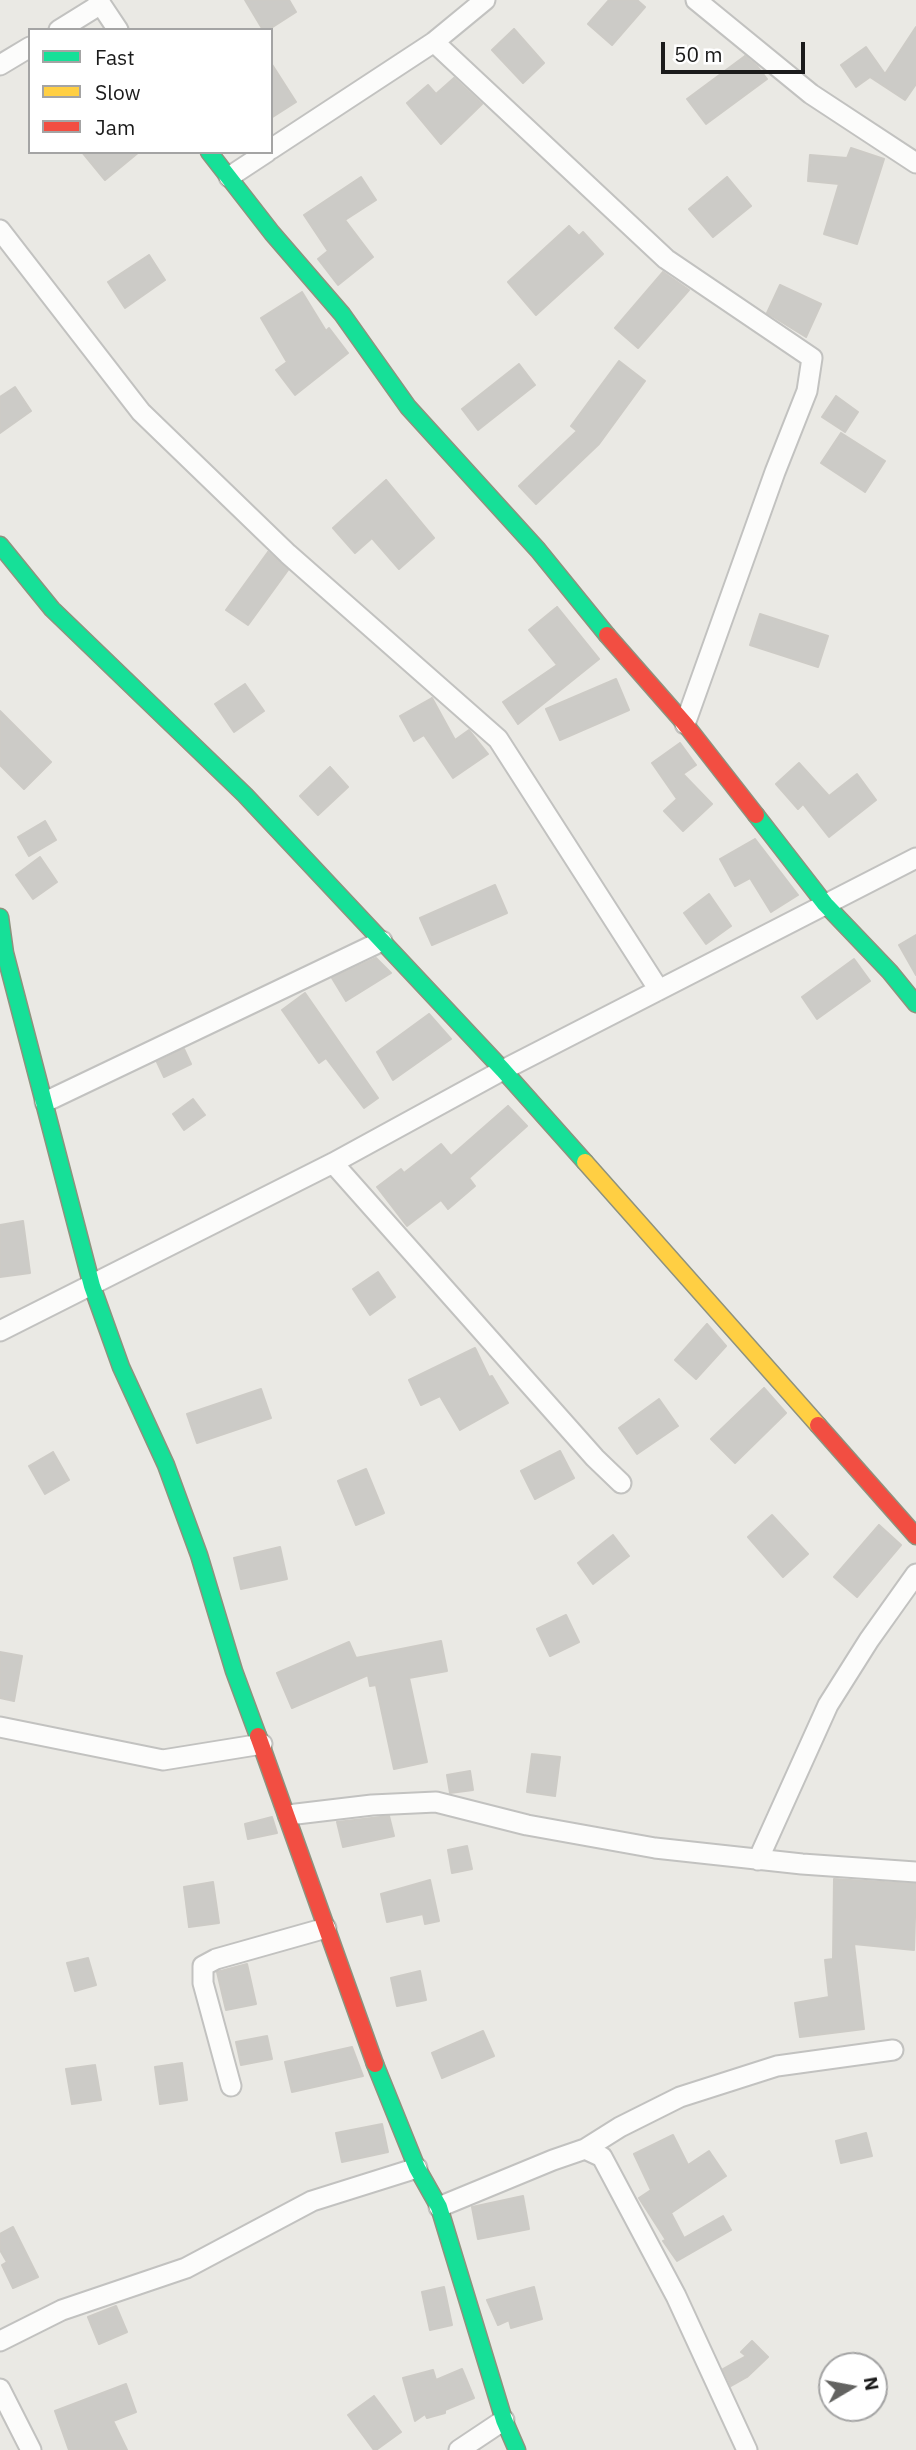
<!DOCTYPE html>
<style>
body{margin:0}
#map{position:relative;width:916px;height:2450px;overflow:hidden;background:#eae9e4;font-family:"IBM Plex Sans",sans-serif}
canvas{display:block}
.legend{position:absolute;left:28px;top:28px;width:245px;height:126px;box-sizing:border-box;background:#fff;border:2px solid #a4a4a4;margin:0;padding:9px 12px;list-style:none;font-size:21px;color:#1b1b1b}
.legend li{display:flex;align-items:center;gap:14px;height:35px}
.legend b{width:35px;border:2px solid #a4a4a4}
.north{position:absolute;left:818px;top:2352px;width:70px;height:70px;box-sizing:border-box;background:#fff;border:2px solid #a4a4a4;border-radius:50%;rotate:80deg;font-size:19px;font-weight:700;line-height:28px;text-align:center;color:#1b1b1b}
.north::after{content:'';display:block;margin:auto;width:24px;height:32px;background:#636361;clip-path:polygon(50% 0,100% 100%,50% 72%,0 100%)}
.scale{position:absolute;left:661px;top:42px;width:144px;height:32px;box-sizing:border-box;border:4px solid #1b1b1b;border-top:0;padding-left:9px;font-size:21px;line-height:24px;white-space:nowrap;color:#1b1b1b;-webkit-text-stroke:5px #fff;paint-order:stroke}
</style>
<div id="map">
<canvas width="916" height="2450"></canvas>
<ul class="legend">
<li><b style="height:9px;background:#16e098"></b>Fast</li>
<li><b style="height:9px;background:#ffcf43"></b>Slow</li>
<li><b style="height:9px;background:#f24e42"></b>Jam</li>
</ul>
<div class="north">N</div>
<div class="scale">50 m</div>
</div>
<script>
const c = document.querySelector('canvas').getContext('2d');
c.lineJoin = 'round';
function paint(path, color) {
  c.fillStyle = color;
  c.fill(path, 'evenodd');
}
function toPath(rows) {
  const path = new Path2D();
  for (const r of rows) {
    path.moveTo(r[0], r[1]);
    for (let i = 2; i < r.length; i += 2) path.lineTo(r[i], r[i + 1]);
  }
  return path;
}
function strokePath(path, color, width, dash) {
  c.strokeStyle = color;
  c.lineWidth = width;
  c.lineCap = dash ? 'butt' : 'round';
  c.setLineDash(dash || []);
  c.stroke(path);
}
const building = toPath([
 [245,0,289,0,296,12,268,30,263,30,245,0],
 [609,0,637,0,645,7,612,45,588,24,609,0],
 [916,27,916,84,905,100,870,77,856,87,841,65,866,47,885,74,916,27],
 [514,29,544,63,523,83,492,50,514,29],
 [745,56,757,66,767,79,706,124,687,99,745,56],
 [271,63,296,102,271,118,271,63],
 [454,78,482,104,441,144,407,103,428,85,436,94,454,78],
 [851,148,884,159,857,244,824,234,839,184,808,181,810,155,847,158,851,148],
 [82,152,139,152,105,180,82,152],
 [361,177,376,200,345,220,373,257,338,285,318,259,328,251,304,215,361,177],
 [727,177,751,206,713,237,689,209,727,177],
 [569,226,579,236,583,232,603,254,536,315,508,282,569,226],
 [149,255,165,280,125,308,108,282,149,255],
 [663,272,689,290,638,348,615,328,663,272],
 [780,285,821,304,806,337,767,313,780,285],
 [302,292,326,331,329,328,348,353,295,395,276,370,287,362,261,318,302,292],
 [619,361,645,381,599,444,536,504,519,486,577,431,571,426,619,361],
 [519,364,535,385,478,430,462,409,519,364],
 [15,387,31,411,0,433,0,397,15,387],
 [836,396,858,412,845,432,822,417,836,396],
 [841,433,885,461,865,492,821,463,841,433],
 [386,480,434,538,399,569,372,538,355,553,333,528,386,480],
 [268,552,288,570,248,625,226,610,268,552],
 [557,607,599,659,518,724,503,702,557,665,529,630,557,607],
 [760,614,828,636,818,667,750,645,760,614],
 [616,679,629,710,560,740,546,709,616,679],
 [245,684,264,711,234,732,215,704,245,684],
 [432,698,455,740,469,730,488,754,453,778,424,735,414,741,400,716,432,698],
 [0,711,51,762,24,789,0,765,0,711],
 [680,743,696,765,683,774,712,804,683,831,664,811,677,799,652,763,680,743],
 [799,763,829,796,857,774,876,800,829,837,803,804,798,809,776,784,799,763],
 [330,767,348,787,318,815,300,796,330,767],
 [45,821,56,840,29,856,18,837,45,821],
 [755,839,798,895,771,912,750,878,735,886,720,859,755,839],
 [40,857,57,882,33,899,16,875,40,857],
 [495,885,507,913,432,945,420,918,495,885],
 [709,894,731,926,706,944,684,913,709,894],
 [916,935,916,975,899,945,916,935],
 [376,958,391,973,346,1001,332,978,376,958],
 [854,959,870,981,817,1019,802,997,854,959],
 [305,993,378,1098,364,1108,326,1058,319,1063,282,1010,305,993],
 [429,1014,451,1039,393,1080,377,1052,429,1014],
 [184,1049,191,1064,164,1077,157,1062,184,1049],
 [193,1099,205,1115,184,1130,173,1114,193,1099],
 [508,1106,527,1126,469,1178,475,1186,448,1209,441,1200,407,1226,377,1187,401,1169,404,1173,441,1144,451,1156,508,1106],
 [23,1221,30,1273,0,1277,0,1225,23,1221],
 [378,1272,395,1297,370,1315,353,1289,378,1272],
 [707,1324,726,1346,696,1379,675,1360,707,1324],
 [475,1348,489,1377,492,1376,508,1403,460,1430,440,1396,421,1405,409,1380,475,1348],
 [764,1388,786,1413,735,1463,711,1439,764,1388],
 [261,1389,271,1418,197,1443,187,1414,261,1389],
 [659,1399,678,1426,637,1454,619,1428,659,1399],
 [560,1451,574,1478,535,1499,521,1471,560,1451],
 [53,1452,69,1480,45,1494,29,1466,53,1452],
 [366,1469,384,1513,356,1525,338,1481,366,1469],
 [772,1515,808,1554,783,1577,748,1537,772,1515],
 [879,1525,901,1545,857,1597,834,1577,879,1525],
 [613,1535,629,1556,593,1584,578,1563,613,1535],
 [280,1547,287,1579,241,1589,234,1558,280,1547],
 [566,1615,579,1642,550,1656,537,1629,566,1615],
 [441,1641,447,1671,409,1678,427,1762,394,1769,376,1685,370,1686,368,1675,292,1708,277,1673,349,1642,356,1658,441,1641],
 [0,1652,22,1656,14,1701,0,1698,0,1652],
 [532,1754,560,1757,555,1796,527,1792,532,1754],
 [470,1771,473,1790,450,1793,447,1775,470,1771],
 [389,1816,394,1836,343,1847,337,1822,389,1816],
 [272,1817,277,1833,248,1839,245,1824,272,1817],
 [467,1846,472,1869,452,1873,448,1850,467,1846],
 [834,1879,916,1884,914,1950,854,1944,864,2029,800,2037,795,2003,829,1997,825,1960,833,1959,834,1879],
 [430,1880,439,1921,425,1924,423,1914,387,1922,381,1894,430,1880],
 [213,1882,219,1923,189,1927,184,1887,213,1882],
 [88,1958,96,1985,75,1991,67,1963,88,1958],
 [247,1964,256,2004,226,2010,217,1972,247,1964],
 [420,1971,426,2000,397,2006,391,1978,420,1971],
 [483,2031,494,2056,442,2078,432,2053,483,2031],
 [267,2036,272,2059,241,2065,236,2042,267,2036],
 [352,2047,363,2076,292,2092,285,2062,352,2047],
 [182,2063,187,2100,160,2104,155,2067,182,2063],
 [95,2065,101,2100,72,2104,66,2069,95,2065],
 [382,2124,388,2152,342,2162,336,2133,382,2124],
 [866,2133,872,2156,841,2163,836,2141,866,2133],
 [673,2135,688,2165,709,2151,726,2176,671,2213,684,2238,723,2216,731,2230,677,2261,663,2241,666,2240,639,2198,651,2190,634,2154,673,2135],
 [523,2196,529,2229,478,2239,472,2207,523,2196],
 [13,2227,38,2277,13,2288,2,2265,7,2262,0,2250,0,2234,13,2227],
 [444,2287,452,2325,430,2330,422,2292,444,2287],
 [534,2287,542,2319,511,2328,509,2320,498,2325,487,2300,534,2287],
 [116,2306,127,2332,99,2344,88,2317,116,2306],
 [752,2341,768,2357,747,2377,731,2386,723,2369,746,2356,741,2352,752,2341],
 [462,2369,474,2398,445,2410,445,2413,427,2418,425,2414,415,2421,403,2378,433,2370,436,2380,462,2369],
 [126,2384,136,2412,113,2421,127,2450,69,2450,55,2411,126,2384],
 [374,2396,401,2432,376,2450,374,2450,348,2415,374,2396]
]);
paint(building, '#cccbc7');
strokePath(building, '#cdcbc6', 2);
const street = toPath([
 [98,0,118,30],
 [696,0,811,94,916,163],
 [59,30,101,4],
 [434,42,666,259,812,358,807,391,775,472,685,724],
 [0,65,30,47],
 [271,149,434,42,485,0],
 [229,177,267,152],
 [0,230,141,412,288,554,498,739,659,990],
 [45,1102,382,941],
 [333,1163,595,1458,621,1483],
 [0,1331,333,1163,503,1070,916,858],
 [0,1727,163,1760,262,1744],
 [288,1815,372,1805,436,1802,527,1825,655,1848,802,1864,916,1872],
 [758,1860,828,1705,869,1640,916,1574],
 [231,2086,203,1983,203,1966,216,1959,326,1928],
 [585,2149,620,2127,680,2097,777,2066,893,2050],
 [439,2207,553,2160,585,2149,602,2157,676,2296,747,2450],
 [0,2341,62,2310,186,2268,312,2201,417,2168],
 [0,2389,31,2450],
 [459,2450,504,2420]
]);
const fast = toPath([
 [209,152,272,233,342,314,408,407,538,550,607,635],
 [0,545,52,609,245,795,503,1070,585,1162],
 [756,815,825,904,890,972,916,1004],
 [0,917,5,953,92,1286,121,1367,166,1465,199,1555,234,1671,258,1736],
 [375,2064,417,2168,439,2207,504,2420,517,2450]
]);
const slow = toPath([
 [585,1162,818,1425]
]);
const jam = toPath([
 [607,635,685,724,756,815],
 [818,1425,916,1536],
 [258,1736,375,2064]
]);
strokePath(street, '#c2c2c0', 23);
strokePath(fast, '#8e927e', 19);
strokePath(slow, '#8e927e', 19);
strokePath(jam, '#8e927e', 19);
strokePath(street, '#fcfcfb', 19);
strokePath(fast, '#16e098', 16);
strokePath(slow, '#ffcf43', 16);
strokePath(jam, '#f24e42', 16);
</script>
